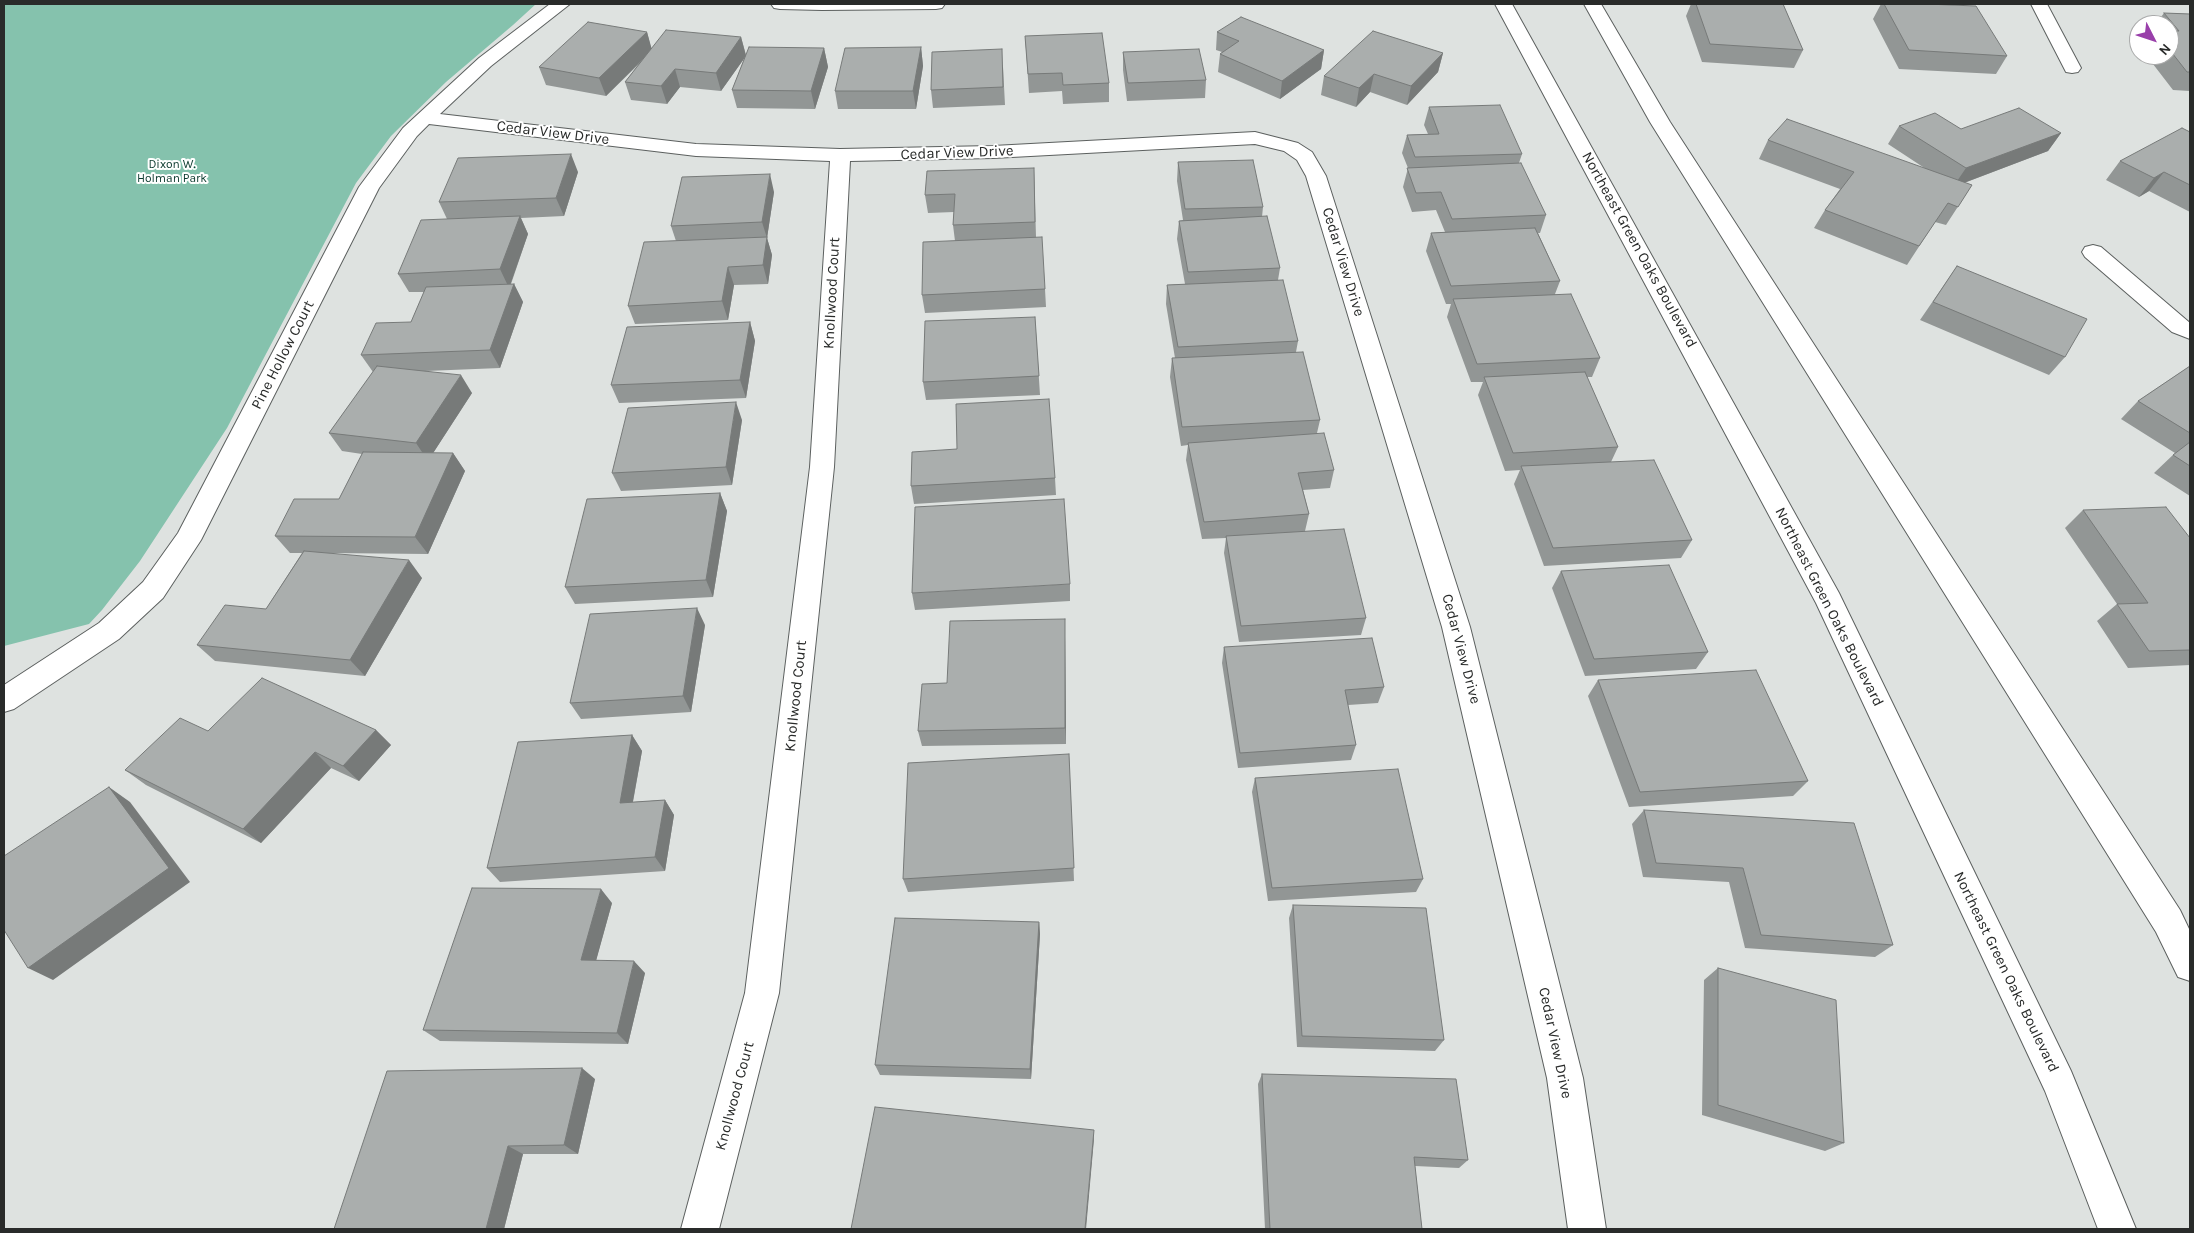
<!DOCTYPE html>
<style>
body{margin:0}
#map{position:relative;width:2194px;height:1233px;overflow:hidden;background:#dee2e0;font-family:Karla,sans-serif}
canvas{display:block}
.frame{position:absolute;inset:0;border:5px solid #292b2a;pointer-events:none}
.north{position:absolute;left:2129px;top:15px;width:50px;height:50px;box-sizing:border-box;background:#fff;border:1px solid #a9aaaa;border-radius:50%;rotate:131deg;font-size:14px;font-weight:700;line-height:20px;text-align:center;color:#292b2a}
.north::after{content:'';display:block;margin:auto;width:18px;height:22px;background:#993faa;clip-path:polygon(50% 0,100% 100%,50% 72%,0 100%)}
</style>
<div id="map">
<canvas width="2194" height="1233"></canvas>
<div class="frame"></div>
<div class="north">N</div>
</div>
<script>
const c = document.querySelector('canvas').getContext('2d');
c.lineJoin = 'round';
function paint(path, color) {
  c.fillStyle = color;
  c.fill(path, 'evenodd');
}
function toPath(rows) {
  const path = new Path2D();
  for (const r of rows) {
    path.moveTo(r[0], r[1]);
    for (let i = 2; i < r.length; i += 2) path.lineTo(r[i], r[i + 1]);
  }
  return path;
}
function strokePath(path, color, width, dash) {
  c.strokeStyle = color;
  c.lineWidth = width;
  c.lineCap = dash ? 'butt' : 'round';
  c.setLineDash(dash || []);
  c.stroke(path);
}
function label(font, color, halo, rows, align = 'center') {
  c.font = font + ' Karla,sans-serif';
  c.lineWidth = 4;
  c.setLineDash([]);
  c.textBaseline = 'middle';
  c.strokeStyle = halo;
  c.fillStyle = color;
  for (const [text, x, y, turn = 0] of rows) {
    c.save();
    c.translate(x, y);
    c.rotate((+turn || 0) * Math.PI / 180);
    c.textAlign = isNaN(turn) ? turn : align;
    if (halo) c.strokeText(text, 0, 0);
    c.fillText(text, 0, 0);
    c.restore();
  }
}
paint(toPath([
 [4,4,536,4,513,25,446,82,391,136,356,183,227,428,140,561,102,610,89,624,4,646]
]), '#85c2ad');
const street = toPath([
 [550,4,570,4,491,66,440,114,696,144,840,149,993,146,1255,132,1298,143,1312,152,1326,176,1470,627,1583,1078,1606,1229,1568,1229,1547,1078,1442,627,1306,176,1297,160,1284,151,1255,144,993,158,850,161,834,467,779,993,719,1229,681,1229,745,993,810,467,830,161,696,156,429,124,417,136,379,188,201,540,163,598,119,639,14,709,4,712,4,685,99,623,143,582,178,533,359,187,403,128,479,58,550,4],
 [771,4,945,4,942,8,936,9,822,10,780,9,774,8,771,4],
 [2031,4,2047,4,2081,68,2078,72,2072,73,2066,72,2031,4],
 [2093,245,2101,247,2190,323,2190,339,2172,332,2085,257,2082,252,2085,247,2093,245]
]);
const secondary = toPath([
 [1495,4,1512,4,1839,593,2071,1071,2136,1229,2098,1229,2045,1091,1816,603,1495,4],
 [1584,4,1601,4,1670,122,2180,910,2190,931,2190,981,2178,977,2156,932,1650,122,1584,4]
]);
strokePath(street, '#5c605f', 2);
strokePath(secondary, '#5c605f', 2);
paint(street, '#fff');
paint(secondary, '#fff');
paint(toPath([
 [1691,4,1783,4,1803,50,1794,68,1702,62,1686,16],
 [1881,4,1926,4,2007,56,1996,74,1899,69,1873,19],
 [2164,13,2190,14,2190,91,2173,90,2146,55,2169,55,2169,25,2155,25],
 [647,32,651,48,741,37,746,55,824,48,828,67,815,109,737,108,732,90,745,57,721,91,680,87,667,104,631,100,625,82,639,64,606,96,546,85,539,67],
 [1217,32,1324,50,1321,69,1280,99,1218,72,1220,54,1222,52,1216,50],
 [1025,36,1109,83,1109,102,1063,104,1062,91,1029,93],
 [921,47,923,66,916,109,838,109,835,91],
 [1123,52,1206,80,1205,98,1127,101,1123,70],
 [1443,53,1438,72,1407,105,1370,92,1356,107,1321,95,1324,76],
 [1003,67,1005,105,933,108,931,90],
 [1429,107,1522,154,1519,163,1546,215,1540,233,1538,233,1560,281,1555,294,1600,358,1592,377,1587,377,1618,447,1611,462,1692,540,1681,558,1544,566,1514,484,1520,470,1505,471,1478,395,1483,382,1471,382,1447,317,1451,304,1446,304,1426,251,1431,233,1445,232,1436,210,1412,212,1403,187,1408,168,1402,153,1407,135,1428,134,1424,125],
 [1899,126,1961,129,2061,133,2048,151,1964,183,1972,185,1946,225,1935,222,1907,265,1814,228,1825,210,1840,189,1759,159,1768,140,1926,169,1888,144],
 [2190,132,2190,212,2149,191,2139,197,2106,180,2120,161],
 [1178,162,1263,207,1262,217,1280,268,1278,280,1298,341,1296,352,1320,420,1317,433,1334,470,1330,488,1303,490,1309,514,1305,531,1366,618,1361,635,1239,642,1224,553,1226,538,1202,539,1186,460,1188,445,1181,446,1170,377,1172,358,1175,358,1166,304,1167,285,1185,284,1177,239,1179,221,1183,220,1177,181],
 [1034,168,1036,237,1045,289,1046,307,925,313,922,295,955,241,953,225,954,212,928,213,925,195],
 [578,172,564,216,521,218,528,234,511,284,514,284,523,302,500,368,426,371,472,393,433,453,453,453,465,471,428,554,330,553,422,578,365,676,215,661,197,645,266,609,302,553,290,553,275,536,339,499,362,454,342,451,329,433,373,372,361,355,411,322,424,292,409,292,398,274,447,219,439,202],
 [774,192,767,238,772,255,768,284,734,285,728,320,635,324,628,306,676,241,671,226],
 [1957,266,2065,357,2049,375,1920,320],
 [1035,317,1040,395,926,400,923,382],
 [750,322,755,341,746,398,619,403,611,385],
 [2190,366,2190,496,2154,473,2175,453,2121,419,2138,401],
 [742,420,732,485,621,491,612,473],
 [957,449,1055,478,1056,495,914,504,911,486],
 [720,493,727,511,713,597,575,604,565,587],
 [2083,510,2190,538,2190,665,2128,668,2097,621,2117,604,2065,528],
 [1561,571,1708,652,1696,669,1585,676,1552,588],
 [1070,584,1070,601,915,610,912,593],
 [705,625,691,712,581,719,570,703],
 [1065,636,1066,744,922,746,918,731,947,683],
 [1224,647,1384,687,1378,703,1348,705,1356,745,1351,760,1238,768,1222,663],
 [1598,680,1808,781,1793,796,1629,807,1588,696],
 [376,730,391,745,359,781,331,768,261,843,146,785,125,770,208,731],
 [632,735,642,751,633,802,665,800,674,815,665,871,500,882,487,868],
 [1069,754,1074,881,908,892,903,879],
 [1255,778,1423,879,1416,892,1268,901,1252,792],
 [1644,810,1893,945,1875,957,1745,948,1729,882,1643,877,1632,824],
 [612,903,596,960,645,973,628,1044,440,1041,423,1030],
 [1293,905,1444,1040,1435,1051,1297,1047,1289,918],
 [1039,922,1040,934,1031,1079,880,1075,875,1065],
 [1718,968,1844,1143,1825,1151,1702,1115,1704,980],
 [1262,1074,1468,1160,1459,1168,1415,1166,1422,1229,1265,1229,1258,1084],
 [595,1079,578,1154,523,1154,504,1229,334,1229]
]), '#929695');
paint(toPath([
 [647,32,652,50,606,96,599,78],
 [741,37,746,56,721,91,716,73],
 [921,47,923,66,916,109,913,91],
 [824,48,828,67,815,109,811,91],
 [1324,50,1321,69,1280,99,1282,81],
 [1443,53,1438,72,1407,105,1411,86],
 [675,69,680,87,667,104,661,86],
 [1374,74,1370,92,1356,107,1359,88],
 [2061,133,2048,151,1953,187,1966,168],
 [571,154,578,172,564,216,556,198],
 [2164,172,2149,191,2139,197,2154,178],
 [770,174,774,192,767,238,772,255,768,284,763,265,767,238,762,222],
 [520,216,528,234,509,288,500,269],
 [728,267,734,285,728,320,722,301],
 [514,284,523,302,500,368,490,350],
 [750,322,755,341,746,398,740,380],
 [461,375,472,393,428,461,416,443],
 [736,402,742,420,732,485,726,467],
 [453,453,465,471,428,554,415,537],
 [720,493,727,511,713,597,706,580],
 [409,560,422,578,365,676,350,660],
 [697,608,705,625,691,712,683,696],
 [1065,619,1065,636,1066,744,1065,728],
 [376,730,391,745,359,781,343,766],
 [632,735,642,751,630,817,620,803],
 [315,752,331,768,261,843,243,829],
 [109,787,130,802,190,882,53,980,28,968],
 [665,800,674,815,665,871,655,857],
 [601,889,612,903,593,972,581,960],
 [1039,922,1040,934,1031,1079,1030,1069],
 [634,961,645,973,628,1044,617,1033],
 [582,1068,595,1079,578,1154,564,1145],
 [1094,1130,1094,1139,1086,1229,1085,1229],
 [508,1146,523,1154,504,1229,486,1229]
]), '#777a79');
const building = toPath([
 [1696,4,1783,4,1803,50,1710,44,1696,4],
 [1884,4,1926,4,1976,6,2007,56,1909,50,1884,4],
 [2164,13,2190,14,2190,72,2187,72,2169,49,2169,31,2179,31,2164,13],
 [1241,17,1324,50,1282,81,1220,54,1239,41,1217,32,1241,17],
 [588,22,647,32,599,78,539,67,588,22],
 [666,30,741,37,716,73,675,69,661,86,625,82,666,30],
 [1373,31,1443,53,1411,86,1374,74,1359,88,1324,76,1373,31],
 [1102,33,1109,83,1063,85,1062,73,1028,74,1025,36,1102,33],
 [749,47,824,48,811,91,732,90,749,47],
 [921,47,913,91,835,91,845,48,921,47],
 [1002,49,1003,87,931,90,932,52,1002,49],
 [1199,49,1206,80,1128,83,1123,52,1199,49],
 [1500,105,1522,154,1415,157,1407,135,1439,134,1429,107,1500,105],
 [2019,108,2061,133,1966,168,1899,126,1935,113,1961,129,2019,108],
 [1787,119,1972,185,1958,207,1948,203,1919,246,1825,210,1854,172,1768,140,1787,119],
 [2182,128,2190,132,2190,185,2164,172,2154,178,2120,161,2182,128],
 [571,154,556,198,439,202,458,158,571,154],
 [1253,160,1263,207,1185,209,1178,162,1253,160],
 [1521,163,1546,215,1452,219,1441,192,1416,193,1407,168,1521,163],
 [1034,168,1035,222,953,225,955,194,925,195,927,171,1034,168],
 [770,174,762,222,671,226,682,177,770,174],
 [520,216,500,269,398,274,421,220,520,216],
 [1267,216,1280,268,1188,272,1179,221,1267,216],
 [1535,228,1560,281,1451,286,1431,233,1535,228],
 [767,237,763,265,728,267,722,301,628,306,644,242,767,237],
 [1042,237,1045,289,922,295,923,242,1042,237],
 [1957,266,2087,319,2065,357,1933,302,1957,266],
 [1283,280,1298,341,1178,347,1167,285,1283,280],
 [514,284,490,350,361,355,376,323,411,322,426,287,514,284],
 [1571,294,1600,358,1477,364,1453,299,1571,294],
 [1035,317,1039,376,923,382,925,321,1035,317],
 [750,322,740,380,611,385,627,327,750,322],
 [1303,352,1320,420,1182,427,1172,358,1303,352],
 [377,366,461,375,416,443,329,433,377,366],
 [2190,366,2190,433,2138,401,2190,366],
 [1585,372,1618,447,1513,453,1484,377,1585,372],
 [1049,399,1055,478,911,486,912,452,957,449,956,404,1049,399],
 [736,402,726,467,612,473,628,408,736,402],
 [1324,433,1334,470,1298,473,1309,514,1204,522,1188,443,1324,433],
 [2190,442,2190,466,2173,455,2190,442],
 [363,452,453,453,415,537,275,536,294,499,339,499,363,452],
 [1654,460,1692,540,1553,548,1521,466,1654,460],
 [720,493,706,580,565,587,587,499,720,493],
 [1064,499,1070,584,912,593,915,507,1064,499],
 [2166,507,2190,538,2190,650,2149,651,2117,604,2148,603,2083,510,2166,507],
 [1344,529,1366,618,1241,626,1226,536,1344,529],
 [304,551,409,560,350,660,197,645,225,605,266,609,304,551],
 [1669,565,1708,652,1594,659,1561,571,1669,565],
 [697,608,683,696,570,703,590,614,697,608],
 [1065,619,1065,728,918,731,922,684,947,683,950,621,1065,619],
 [1372,638,1384,687,1345,690,1356,745,1240,753,1224,647,1372,638],
 [1756,670,1808,781,1640,792,1598,680,1756,670],
 [262,678,376,730,343,766,315,752,243,829,125,770,180,718,208,731,262,678],
 [632,735,620,803,665,800,655,857,487,868,518,742,632,735],
 [1069,754,1074,868,903,879,908,763,1069,754],
 [1398,769,1423,879,1272,888,1255,778,1398,769],
 [109,787,169,868,28,968,4,930,4,856,109,787],
 [1644,810,1854,823,1893,945,1761,935,1743,868,1656,863,1644,810],
 [472,888,601,889,581,960,634,961,617,1033,423,1030,472,888],
 [1293,905,1426,908,1444,1040,1302,1036,1293,905],
 [895,918,1039,922,1030,1069,875,1065,895,918],
 [1718,968,1836,1000,1844,1143,1718,1105,1718,968],
 [582,1068,564,1145,508,1146,486,1229,334,1229,387,1071,582,1068],
 [1262,1074,1456,1079,1468,1160,1414,1157,1422,1229,1270,1229,1262,1074],
 [875,1107,1094,1130,1085,1229,851,1229,875,1107]
]);
paint(building, '#aaaead');
strokePath(building, '#777a79', 1);
label('12px', '#09382c', '#fff', [
 ["Dixon W.",172,165],
 ["Holman Park",172,179]
]);
label('15px', '#292b2a', '#fff', [
 ["Cedar View Drive",553,133,7],
 ["Cedar View Drive",957,153,-2],
 ["Northeast Green Oaks Boulevard",1639,250,61],
 ["Cedar View Drive",1343,262,73],
 ["Knollwood Court",832,293,-87],
 ["Pine Hollow Court",283,355,-63],
 ["Northeast Green Oaks Boulevard",1829,607,63],
 ["Cedar View Drive",1461,649,75],
 ["Knollwood Court",796,696,-84],
 ["Northeast Green Oaks Boulevard",2006,972,64],
 ["Cedar View Drive",1555,1043,78],
 ["Knollwood Court",735,1096,-75]
]);
</script>
